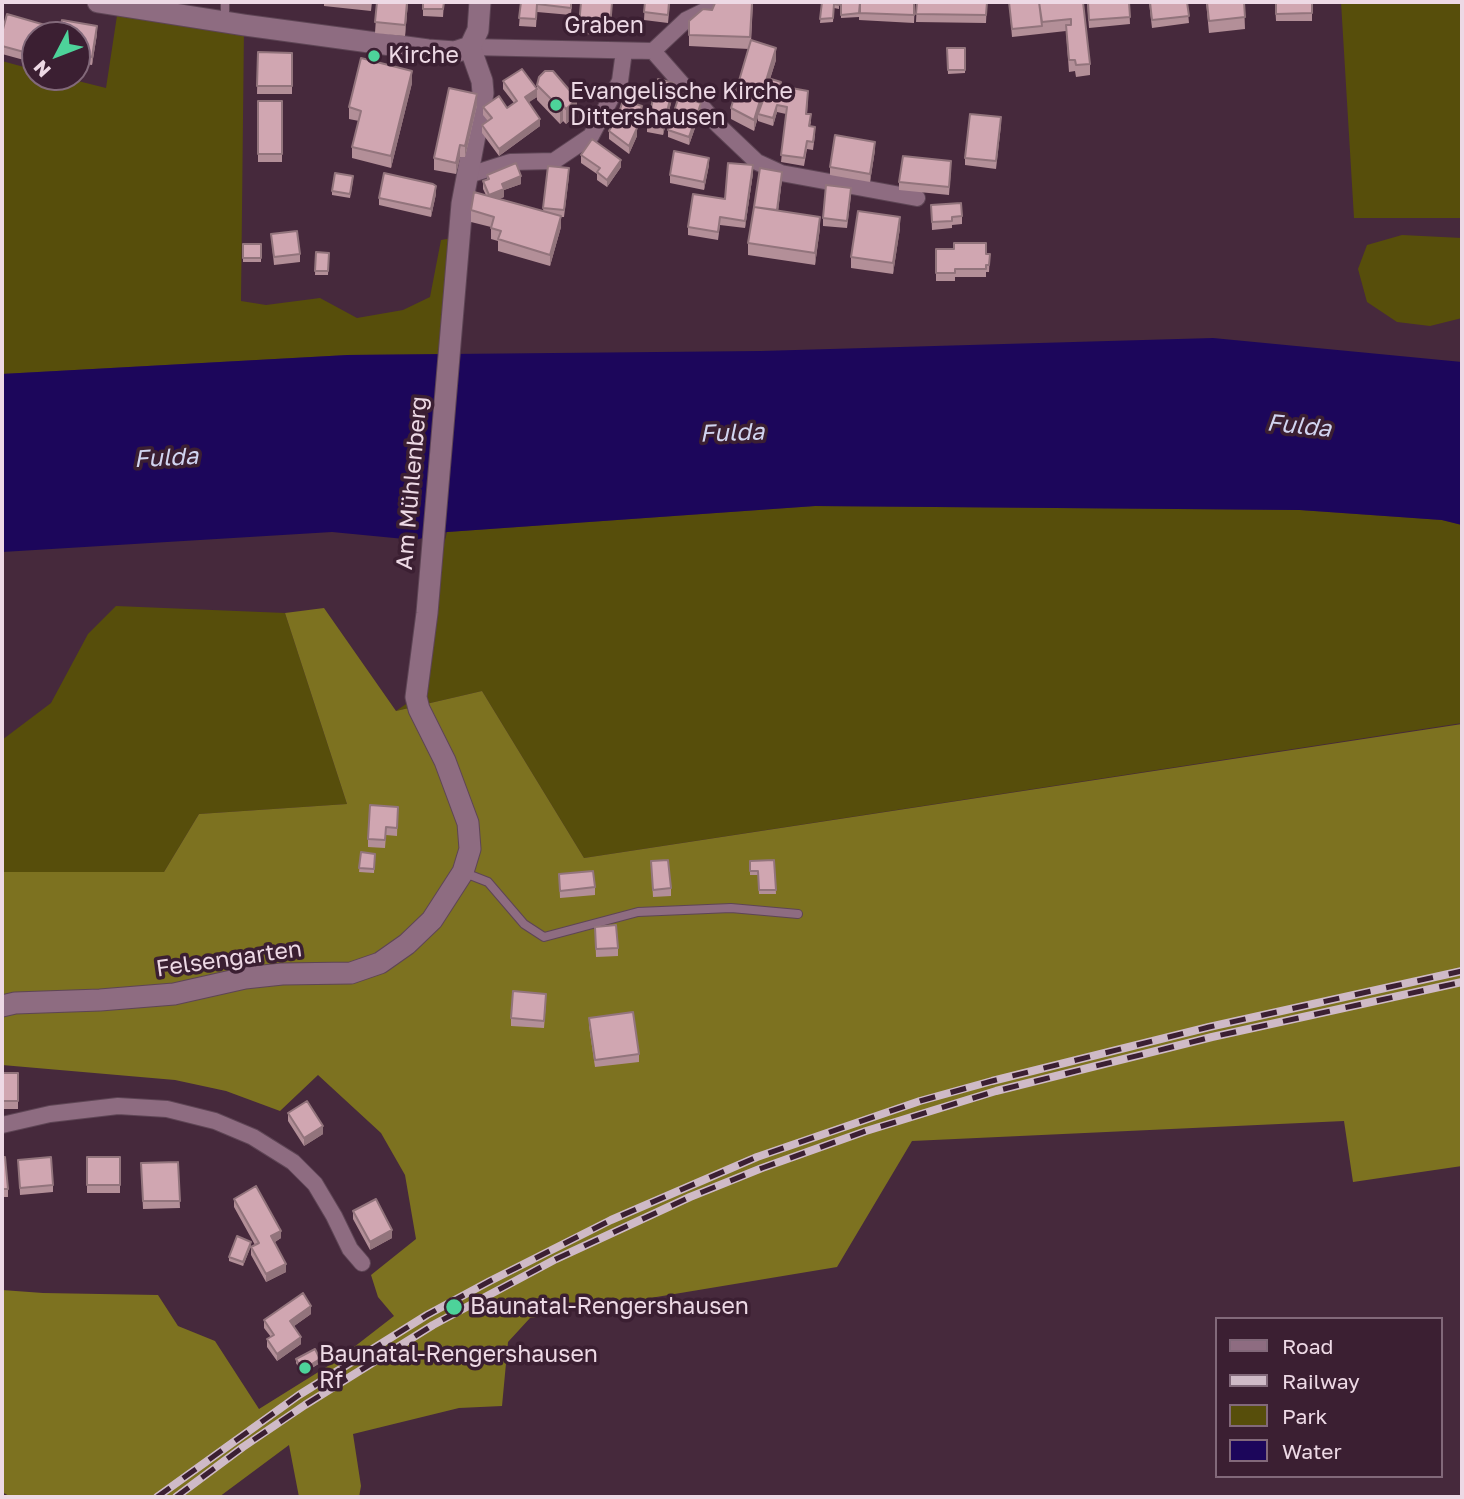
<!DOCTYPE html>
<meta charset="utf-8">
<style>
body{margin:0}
#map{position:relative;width:1464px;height:1499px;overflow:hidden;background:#46293c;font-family:"Golos Text",sans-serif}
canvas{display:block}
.frame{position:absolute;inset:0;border:4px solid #edd9e5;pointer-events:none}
.legend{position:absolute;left:1215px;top:1317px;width:228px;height:161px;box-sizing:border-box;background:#3b1f32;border:2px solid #82697a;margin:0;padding:9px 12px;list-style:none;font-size:21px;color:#edd9e5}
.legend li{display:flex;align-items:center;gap:14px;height:35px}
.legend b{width:35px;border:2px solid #82697a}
.north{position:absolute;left:21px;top:21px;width:70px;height:70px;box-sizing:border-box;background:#3b1f32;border:2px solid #82697a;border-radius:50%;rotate:228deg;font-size:19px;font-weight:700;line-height:28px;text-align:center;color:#edd9e5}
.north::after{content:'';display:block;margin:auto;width:24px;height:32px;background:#4dd39a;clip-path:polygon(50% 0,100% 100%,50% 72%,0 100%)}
</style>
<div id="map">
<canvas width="1464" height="1499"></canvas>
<div class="frame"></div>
<ul class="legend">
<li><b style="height:9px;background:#8e6c81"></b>Road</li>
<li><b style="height:9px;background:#cfbac7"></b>Railway</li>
<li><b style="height:19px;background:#574e0b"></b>Park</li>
<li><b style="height:19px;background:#1c065b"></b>Water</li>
</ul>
<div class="north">N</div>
</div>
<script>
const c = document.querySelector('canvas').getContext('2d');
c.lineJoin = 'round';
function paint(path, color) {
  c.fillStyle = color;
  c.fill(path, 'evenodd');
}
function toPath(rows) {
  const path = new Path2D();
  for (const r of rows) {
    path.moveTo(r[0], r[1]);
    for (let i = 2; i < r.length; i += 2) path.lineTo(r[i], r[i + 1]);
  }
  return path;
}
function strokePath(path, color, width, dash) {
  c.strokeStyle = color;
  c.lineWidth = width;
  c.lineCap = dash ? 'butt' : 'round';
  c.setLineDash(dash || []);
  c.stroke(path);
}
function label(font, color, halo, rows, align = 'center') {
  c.font = font + ' "Golos Text",sans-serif';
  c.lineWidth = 7;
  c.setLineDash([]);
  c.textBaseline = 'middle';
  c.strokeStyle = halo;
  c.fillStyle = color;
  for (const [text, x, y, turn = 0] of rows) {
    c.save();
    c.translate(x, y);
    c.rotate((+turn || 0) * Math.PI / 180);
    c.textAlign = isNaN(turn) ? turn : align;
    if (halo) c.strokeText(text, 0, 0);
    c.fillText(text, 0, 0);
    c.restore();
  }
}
paint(toPath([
 [1341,2,1462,2,1462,218,1354,218],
 [118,9,244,27,241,301,266,305,320,298,357,318,403,310,430,297,441,240,463,236,450,354,348,355,2,374,2,61,35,70,35,77,62,77,106,88],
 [1402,235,1462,238,1462,318,1430,326,1397,322,1367,302,1358,269,1367,245],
 [815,506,1300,510,1442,520,1462,525,1462,723,584,858,482,691,396,711,416,697,427,613,447,532],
 [116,606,285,613,347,804,199,814,164,872,2,872,2,740,51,703,88,634]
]), '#574e0b');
paint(toPath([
 [324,608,396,711,482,691,584,858,1462,724,1462,1166,1353,1182,1344,1121,912,1141,837,1267,530,1318,508,1342,502,1406,459,1408,353,1434,361,1486,359,1497,299,1497,289,1445,219,1497,11,1497,2,1492,2,1290,43,1293,158,1295,178,1326,215,1341,259,1409,336,1361,394,1316,378,1297,371,1275,416,1239,405,1175,381,1133,318,1075,280,1111,226,1091,175,1080,2,1065,2,872,164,872,199,814,347,804,285,613]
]), '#7d7220');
paint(toPath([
 [1213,338,1462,362,1462,525,1442,520,1300,510,815,506,447,532,415,540,332,532,2,552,2,374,348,355,761,351]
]), '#1c065b');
const service = toPath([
 [225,19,225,2],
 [465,873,488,882,524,924,544,937,638,912,731,908,798,914]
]);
const minor = toPath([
 [470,47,653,51,686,20,723,2],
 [653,51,718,125,757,162,781,173,917,198],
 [466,176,510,162,554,161,591,136,620,81,624,51],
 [2,1125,50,1114,118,1106,167,1109,215,1121,253,1137,293,1162,315,1184,334,1216,350,1249,362,1263]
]);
const tertiary = toPath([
 [98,2,244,25,428,50,455,52,470,47],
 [470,47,478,30,480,2],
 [2,1006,15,1003,100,1000,174,994,245,978,282,974,351,973,380,963,407,944,432,920,463,872,470,849,468,823,445,761,419,709,416,697,427,613,462,204,483,93,482,81,470,47]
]);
strokePath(service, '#5e4555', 10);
strokePath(minor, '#5e4555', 18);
strokePath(tertiary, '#5e4555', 23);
strokePath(service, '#8e6c81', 8);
strokePath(minor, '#8e6c81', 16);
strokePath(tertiary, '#8e6c81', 21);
const rail = toPath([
 [157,1497,299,1395,427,1315,490,1281,611,1220,757,1157,920,1101,992,1081,1209,1027,1462,971],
 [176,1497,243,1447,305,1405,433,1325,556,1259,690,1197,762,1168,866,1131,996,1091,1212,1037,1462,982]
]);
strokePath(rail, '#cfbac7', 8);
strokePath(rail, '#3b1f32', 5, [16]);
paint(toPath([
 [324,2,372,2,371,11,324,6],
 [377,2,408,2,405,36,375,33],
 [423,2,444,2,443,17,423,16],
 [521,2,572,2,571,15,537,12,536,27,519,26],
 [581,2,612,2,610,35,579,34],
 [645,2,670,2,668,23,644,20],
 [717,2,753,2,751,43,776,60,765,95,781,86,808,98,807,114,811,122,810,126,815,135,813,150,807,149,804,166,781,162,786,114,777,112,773,126,758,121,758,117,754,131,731,119,731,108,749,49,689,46,689,21,712,10],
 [822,2,839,2,839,9,834,8,833,22,820,23],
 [841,2,915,2,914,23,859,20,859,17,841,18],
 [917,2,987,2,986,23,916,22],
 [1009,2,1031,2,1031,3,1083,2,1090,64,1090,75,1076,77,1075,71,1069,72,1066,31,1012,37],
 [1087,2,1129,2,1130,24,1089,28],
 [1149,2,1187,2,1189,23,1152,28],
 [1206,2,1244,2,1245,29,1209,33],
 [1275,2,1312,2,1312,21,1276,21],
 [2,33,35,35,35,63,2,54],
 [97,34,92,65,77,63,77,35],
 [947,48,965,48,965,73,948,74],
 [258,52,292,53,292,94,257,94],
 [503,81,537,97,528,102,540,126,499,156,482,133,482,125,488,121,483,115,483,107,507,108,514,103,503,89],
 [412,83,391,168,352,158,352,147,359,121,349,119,349,107],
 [537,85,577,114,566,124,563,121,560,124,537,100],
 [674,91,663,135,647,132,647,124],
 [258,101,282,101,282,162,258,162],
 [477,105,465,157,460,157,456,174,434,170,434,158],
 [642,110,637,123,637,136,629,154,609,139,609,131],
 [701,111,689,145,668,137,668,130],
 [1001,125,996,169,965,165,965,158],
 [875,150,870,182,830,175,830,167],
 [581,155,621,167,607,187,597,180,597,174,581,163],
 [709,165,704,190,670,183,670,175],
 [548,166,569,176,564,217,561,217,561,227,550,266,498,251,498,241,491,239,491,227,471,222,471,210,486,195,483,189,483,181,487,180,487,175,521,184,504,190,504,197,499,199,543,211],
 [951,169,949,195,899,190,899,182],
 [753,173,745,228,720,225,718,240,688,235,688,227,725,199],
 [782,179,778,210,820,228,815,265,748,255,748,243],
 [353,180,350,198,332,195,332,191],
 [436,194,431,217,379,205,379,198],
 [851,195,847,228,823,226,823,218],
 [931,205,962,216,962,224,952,225,952,228,932,230],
 [900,228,893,274,851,268,851,257],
 [271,234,300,254,300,262,274,265],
 [243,244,261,244,261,262,243,262],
 [936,249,990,254,989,272,986,272,986,277,955,277,955,281,936,281],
 [316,252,329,253,328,275,315,275],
 [398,807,397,836,386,835,385,848,368,847,368,839],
 [361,852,375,854,374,873,359,872],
 [774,860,776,894,759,894,758,875,750,875,750,861],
 [651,861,671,888,671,896,653,897],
 [559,874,595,887,595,895,560,898],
 [595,927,618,948,618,956,596,957],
 [546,1002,544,1028,511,1026,511,1018],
 [589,1018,639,1054,639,1062,595,1067,589,1026],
 [2,1073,18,1073,18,1109,2,1109],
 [288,1113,323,1134,304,1146,288,1121],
 [2,1157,8,1189,8,1197,2,1197],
 [87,1157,120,1157,120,1193,87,1193],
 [18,1160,53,1185,53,1192,20,1195],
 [178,1162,180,1208,143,1209,141,1163],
 [234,1199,281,1238,275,1242,286,1272,266,1282,251,1255,251,1247,255,1245,234,1207],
 [353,1211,392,1238,370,1250,353,1219],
 [251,1246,243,1266,229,1261,229,1257],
 [311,1314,294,1326,301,1344,277,1361,267,1347,267,1339,271,1337,264,1328,264,1320],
 [296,1359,320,1363,302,1374,296,1363]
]), '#b38f98');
paint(toPath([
 [407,2,408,2,405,36,405,25],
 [97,26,97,34,92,65,92,57],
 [776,48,776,60,759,114,758,114,758,117,754,131,754,120],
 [412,71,412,83,391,168,391,156],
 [674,83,674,91,663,135,663,128],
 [537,89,537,97,525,105,525,97],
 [477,94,477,105,465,157,465,146],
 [577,99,577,114,566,124,566,109],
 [701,103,701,111,689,145,689,137],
 [563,105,563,121,560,124,560,108],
 [777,105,777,112,773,126,773,118],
 [540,119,540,126,499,156,499,149],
 [637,120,637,136,629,154,629,146],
 [875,142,875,150,870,182,870,174],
 [460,145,460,157,456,174,456,163],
 [709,158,709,165,704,190,704,182],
 [621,160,621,167,607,187,607,180],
 [753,165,753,173,745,228,745,221],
 [782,172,782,179,777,222,777,214],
 [521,176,521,184,504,190,504,197,489,203,489,195,502,184],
 [436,186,436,194,431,217,431,209],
 [561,216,561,227,550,266,550,255],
 [820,217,820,228,815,265,815,253],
 [900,217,900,228,893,274,893,263],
 [323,1126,323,1134,304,1146,304,1138],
 [392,1230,392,1238,370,1250,370,1242],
 [281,1231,281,1238,271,1244,271,1236],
 [251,1242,251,1246,243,1266,243,1262],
 [286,1264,286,1272,266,1282,266,1274],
 [311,1306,311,1314,290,1329,290,1321],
 [301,1337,301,1344,277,1361,277,1354],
 [320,1359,320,1363,302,1374,302,1370]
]), '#92747c');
const building = toPath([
 [377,2,407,2,405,25,375,22,377,2],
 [423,2,444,2,443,9,423,9,423,2],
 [521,2,571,2,571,8,537,4,536,19,519,18,521,2],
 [581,2,612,2,610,28,579,26,581,2],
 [645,2,669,2,668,15,644,12,645,2],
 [717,2,752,2,750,37,689,35,689,21,703,9,712,10,715,3,717,2],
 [822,2,839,2,839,5,834,4,833,18,820,19,822,2],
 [841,2,860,2,860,13,841,15,841,2],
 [860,2,914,2,914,15,859,13,860,2],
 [917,2,987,2,986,15,916,14,917,2],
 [1009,2,1031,2,1031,3,1039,2,1042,26,1012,29,1009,2],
 [1039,2,1083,2,1090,64,1076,65,1075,60,1069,60,1066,25,1071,25,1071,19,1042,22,1039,2],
 [1088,2,1129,2,1130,17,1089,20,1088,2],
 [1150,2,1187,2,1189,16,1152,20,1150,2],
 [1207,2,1244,2,1245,17,1209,21,1207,2],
 [1276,2,1312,2,1312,13,1276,14,1276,2],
 [7,14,52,27,50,35,35,35,35,55,2,46,2,33,7,14],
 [62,20,97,26,92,57,77,55,77,35,59,35,62,20],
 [751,40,776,48,754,120,731,108,751,40],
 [947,48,965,48,965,70,948,70,947,48],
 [258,52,292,53,292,86,257,86,258,52],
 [361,58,412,71,391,156,352,147,361,111,349,107,361,58],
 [522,69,537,89,525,97,540,119,499,149,482,125,492,118,483,107,499,96,507,108,517,101,503,81,522,69],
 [545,71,553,71,577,99,566,109,563,105,560,108,537,85,539,77,545,71],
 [658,79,674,83,663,128,647,124,658,79],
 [771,79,781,82,780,86,808,91,806,114,811,114,809,126,815,127,813,142,807,141,804,158,781,155,787,107,777,105,773,118,758,114,771,79],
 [449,88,477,94,465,146,460,145,456,163,434,158,449,88],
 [679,96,701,103,689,137,668,130,679,96],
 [623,100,642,106,638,119,619,113,623,100],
 [258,101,282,101,282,154,258,154,258,101],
 [618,114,637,120,637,128,629,146,609,131,618,114],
 [970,114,1001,117,996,161,965,158,970,114],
 [835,135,875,142,870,174,830,167,835,135],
 [592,139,621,160,607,180,597,172,600,168,581,155,592,139],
 [674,151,709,158,704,182,670,175,674,151],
 [903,156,951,161,949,187,899,182,903,156],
 [516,163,521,176,502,184,504,189,489,195,483,181,489,179,487,175,516,163],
 [728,163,753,165,745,221,720,217,718,232,688,227,693,194,725,199,728,163],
 [548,166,569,168,564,210,543,208,548,166],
 [760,168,782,172,777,210,754,207,760,168],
 [335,173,353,176,350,194,332,191,335,173],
 [384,173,433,184,436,186,431,209,379,198,384,173],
 [826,185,851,188,847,221,823,218,826,185],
 [474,192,561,216,550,255,498,239,501,231,491,228,494,217,471,210,474,192],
 [961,203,962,216,952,217,952,221,932,222,931,205,961,203],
 [754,207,820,217,815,253,748,243,754,207],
 [858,211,900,217,893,263,851,257,858,211],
 [297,231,300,254,274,257,271,234,297,231],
 [954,243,986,243,986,254,990,254,989,265,986,265,986,269,955,269,955,273,936,273,936,249,954,249,954,243],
 [243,244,261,244,261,258,243,258,243,244],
 [316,252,329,253,328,271,315,271,316,252],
 [370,805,398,807,397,828,386,827,385,840,368,839,370,805],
 [361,852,375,854,374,869,359,868,361,852],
 [668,860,671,888,653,890,651,861,668,860],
 [774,860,776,890,759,890,758,871,750,871,750,861,774,860],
 [593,871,595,887,560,891,559,874,593,871],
 [616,925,618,948,596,949,595,927,616,925],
 [513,991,546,994,544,1021,511,1018,513,991],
 [633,1012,639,1054,595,1060,589,1018,633,1012],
 [2,1073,18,1073,18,1101,2,1101,2,1073],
 [307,1101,323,1126,304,1138,288,1113,307,1101],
 [2,1157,5,1157,8,1189,2,1189,2,1157],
 [51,1157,53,1185,20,1188,18,1160,51,1157],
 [87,1157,120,1157,120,1185,87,1185,87,1157],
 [178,1162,180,1201,143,1201,141,1163,178,1162],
 [256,1186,281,1231,271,1236,286,1264,266,1274,251,1247,259,1243,234,1199,256,1186],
 [376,1199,392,1230,370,1242,353,1211,376,1199],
 [237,1236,251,1242,243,1262,229,1257,237,1236],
 [303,1293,311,1306,290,1321,301,1337,277,1354,267,1339,274,1335,264,1320,303,1293],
 [315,1349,320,1359,302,1370,296,1359,315,1349]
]);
paint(building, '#d0a6b1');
strokePath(building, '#92747c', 2);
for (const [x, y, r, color] of [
 [374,56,7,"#4dd39a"],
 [556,105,7,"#4dd39a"],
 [454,1307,9,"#4dd39a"],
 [305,1368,7,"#4dd39a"]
]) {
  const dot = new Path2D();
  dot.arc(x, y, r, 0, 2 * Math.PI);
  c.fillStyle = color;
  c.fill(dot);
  strokePath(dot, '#3b1f32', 2.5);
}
label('23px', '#edd9e5', '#3b1f32', [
 ["Graben",604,26],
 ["Am Mühlenberg",412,483,-85],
 ["Felsengarten",229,959,-8]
]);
label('23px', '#edd9e5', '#3b1f32', [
 ["Kirche",388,56],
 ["Evangelische Kirche",570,92],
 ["Dittershausen",570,118],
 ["Baunatal-Rengershausen",470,1307],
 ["Baunatal-Rengershausen",319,1355],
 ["Rf",319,1381]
], 'left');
label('italic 24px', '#d1d4f0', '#3b1f32', [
 ["Fulda",1299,426,6],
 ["Fulda",732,433,-2],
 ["Fulda",166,458,-3]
]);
</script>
